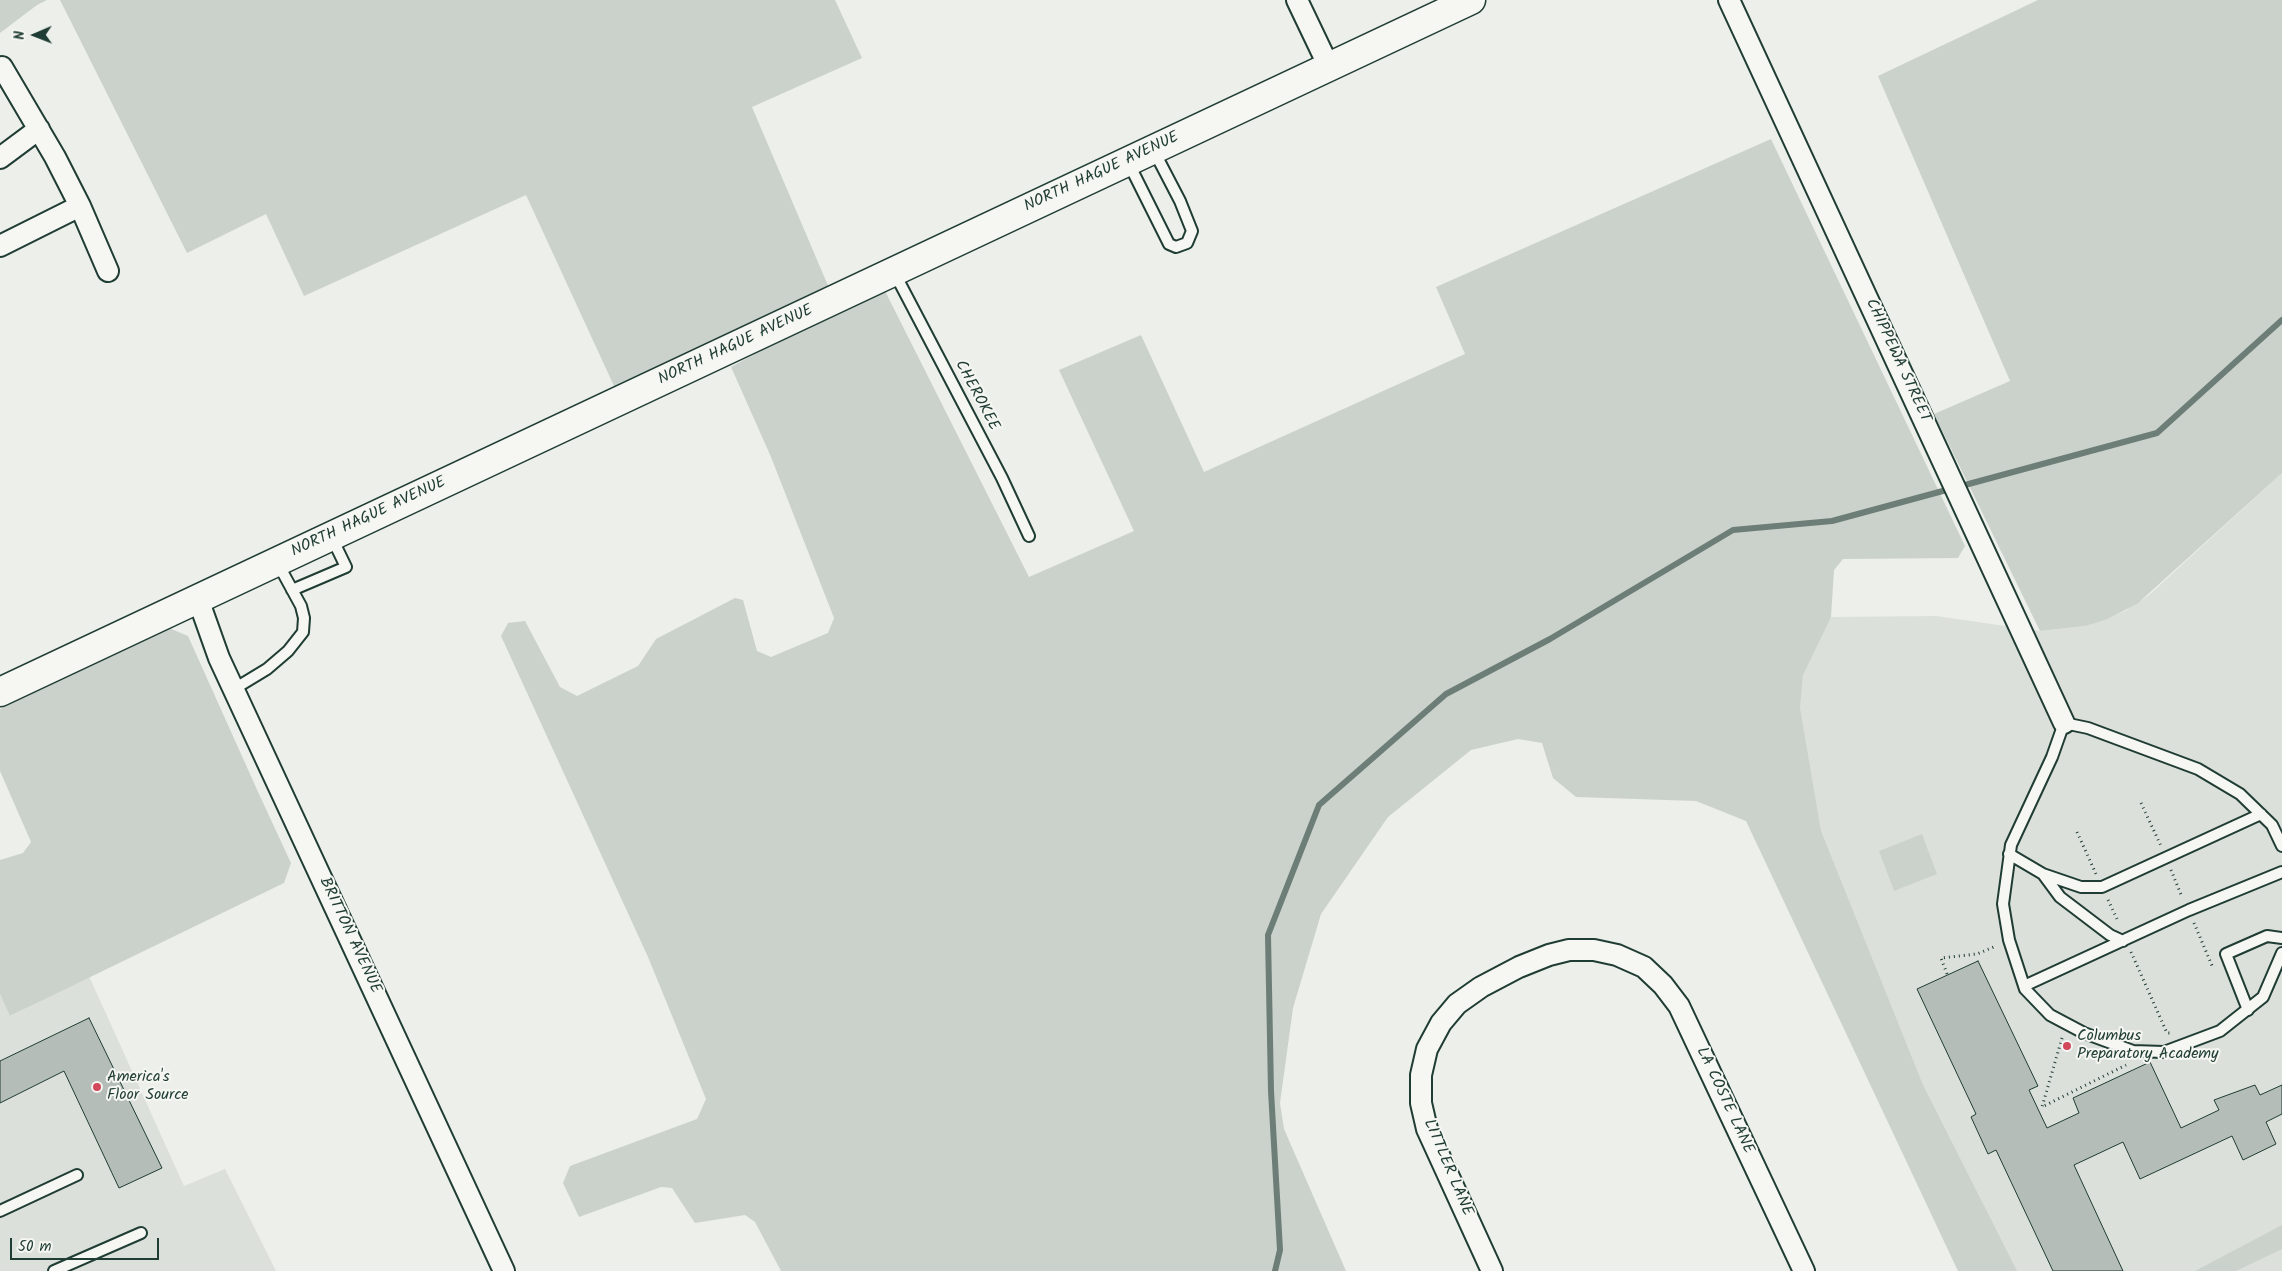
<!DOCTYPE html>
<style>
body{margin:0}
#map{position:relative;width:2282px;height:1271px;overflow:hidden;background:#edefea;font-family:Kalam,sans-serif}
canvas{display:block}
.north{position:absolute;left:10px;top:10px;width:50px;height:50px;-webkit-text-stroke:4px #f6f6f2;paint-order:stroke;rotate:269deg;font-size:14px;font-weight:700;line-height:20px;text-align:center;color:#1f3d34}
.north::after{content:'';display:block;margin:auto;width:18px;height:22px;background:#1f3d34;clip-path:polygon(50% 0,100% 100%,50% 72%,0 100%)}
.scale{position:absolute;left:10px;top:1238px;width:149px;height:22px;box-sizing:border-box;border:2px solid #1f3d34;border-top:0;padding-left:6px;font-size:15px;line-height:18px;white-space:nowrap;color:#1f3d34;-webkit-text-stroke:4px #f6f6f2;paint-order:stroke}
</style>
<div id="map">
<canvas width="2282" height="1271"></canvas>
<div class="north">N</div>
<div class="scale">50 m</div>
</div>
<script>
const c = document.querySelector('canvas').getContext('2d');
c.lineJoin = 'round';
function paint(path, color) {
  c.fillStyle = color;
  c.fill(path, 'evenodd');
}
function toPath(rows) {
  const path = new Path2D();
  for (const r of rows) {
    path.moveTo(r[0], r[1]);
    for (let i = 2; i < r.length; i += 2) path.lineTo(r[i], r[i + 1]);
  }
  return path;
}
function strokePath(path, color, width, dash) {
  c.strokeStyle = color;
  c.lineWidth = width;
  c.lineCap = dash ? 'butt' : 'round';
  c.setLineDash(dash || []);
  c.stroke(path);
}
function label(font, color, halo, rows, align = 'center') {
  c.font = font + ' Kalam,sans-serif';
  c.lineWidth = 4;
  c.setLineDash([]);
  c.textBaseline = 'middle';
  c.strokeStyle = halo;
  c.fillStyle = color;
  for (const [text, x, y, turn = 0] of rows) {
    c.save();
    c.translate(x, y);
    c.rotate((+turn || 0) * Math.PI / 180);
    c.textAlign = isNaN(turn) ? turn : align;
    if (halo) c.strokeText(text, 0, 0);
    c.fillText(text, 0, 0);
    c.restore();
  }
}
paint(toPath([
 [2282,473,2282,1271,1958,1271,1667,645,1779,621,1831,617,1936,616,2040,631,2085,626,2125,611,2149,595],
 [89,976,184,1186,225,1169,276,1271,0,1271,0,994,11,1016]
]), '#dce0db');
paint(toPath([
 [0,0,47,0,37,5,0,33],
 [60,0,835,0,862,58,752,107,829,288,614,386,526,195,304,296,266,214,187,253],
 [2038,0,2282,0,2282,473,2137,604,2105,620,2085,626,2040,631,1934,414,2010,381,1878,76],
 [1771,139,1965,546,1958,558,1843,559,1834,570,1831,617,1803,675,1800,708,1821,831,1923,1085,2017,1271,1958,1271,1746,821,1696,801,1576,797,1553,778,1542,743,1518,739,1471,750,1388,817,1321,914,1293,1008,1280,1103,1284,1129,1346,1271,781,1271,755,1222,745,1215,695,1223,672,1188,661,1187,579,1217,563,1183,570,1166,697,1119,706,1099,648,957,501,636,508,623,525,621,560,687,577,696,638,666,656,639,735,598,743,600,757,651,771,657,828,633,834,618,771,457,731,367,838,308,884,289,1029,577,1134,531,1059,370,1141,335,1204,472,1465,354,1436,287],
 [169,628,188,636,259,794,291,863,284,883,10,1016,0,994,0,860,23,853,31,842,0,771,0,709],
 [1922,834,1937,874,1894,891,1879,851],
 [2282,1225,2282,1249,2236,1271,2195,1271]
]), '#cbd2cc');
strokePath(toPath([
 [1275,1271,1280,1250,1271,1091,1268,935,1319,805,1446,694,1550,639,1733,530,1832,521,2157,433,2282,320]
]), '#6c7e77', 6);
const building = toPath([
 [1978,961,2038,1086,2029,1090,2047,1128,2079,1113,2073,1098,2150,1062,2181,1128,2219,1110,2214,1100,2255,1085,2260,1095,2282,1085,2282,1114,2266,1122,2276,1144,2243,1160,2232,1136,2140,1179,2123,1142,2074,1165,2123,1271,2053,1271,1996,1150,1988,1154,1971,1117,1976,1114,1917,989,1978,961],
 [89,1018,162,1168,119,1188,64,1071,0,1103,0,1061,89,1018]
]);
paint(building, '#b4bdb8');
strokePath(building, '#1f3d34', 1);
const service = toPath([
 [1128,162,1169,244,1176,247,1187,243,1192,231,1180,201,1154,151],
 [894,272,1002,478,1029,536],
 [292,590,346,567,331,536],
 [234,689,267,669,288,651,303,632,304,618,301,606,277,562],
 [2282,846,2272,825,2240,794,2198,769,2088,728,2064,723,2052,757,2011,845,2003,904,2009,940,2025,989,2050,1015,2084,1033,2133,1051,2164,1052,2220,1031,2263,997,2282,953],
 [2009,854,2043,874,2081,887,2102,887,2261,814],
 [2043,874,2060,897,2110,935,2123,941],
 [2024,986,2189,910,2282,872],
 [2248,1010,2226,954,2267,936,2282,938],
 [0,1211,77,1175],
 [54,1271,141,1233]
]);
const minor = toPath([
 [1297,0,1329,67],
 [1729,0,2064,723],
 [2,67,55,157,80,206,108,271],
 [0,158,39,129],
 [0,246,80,206],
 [198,599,219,658,504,1271],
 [1492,1271,1427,1129,1421,1103,1421,1075,1427,1049,1441,1023,1457,1004,1481,987,1519,967,1549,955,1569,950,1594,950,1617,955,1644,967,1663,985,1679,1006,1804,1271]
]);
const secondary = toPath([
 [0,692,1471,0]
]);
strokePath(service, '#1f3d34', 14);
strokePath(minor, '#1f3d34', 24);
strokePath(secondary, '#1f3d34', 31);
strokePath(toPath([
 [2141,803,2161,846],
 [2077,832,2096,874],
 [2171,870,2182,897],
 [2108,900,2118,921],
 [2194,923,2213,968],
 [2131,952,2167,1033,2170,1033],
 [1947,974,1941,958,1977,954,1996,946],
 [2062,1038,2042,1107,2126,1065]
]), '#1f3d34', 3, [1, 4]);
strokePath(service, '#f6f6f2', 10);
strokePath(minor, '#f6f6f2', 20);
strokePath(secondary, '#f6f6f2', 28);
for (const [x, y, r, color] of [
 [2067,1046,5,"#d1495b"],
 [97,1087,5,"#d1495b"]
]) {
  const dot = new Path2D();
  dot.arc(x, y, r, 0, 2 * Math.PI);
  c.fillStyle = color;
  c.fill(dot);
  strokePath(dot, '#f6f6f2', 2);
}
label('16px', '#1f3d34', '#f6f6f2', [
 ["NORTH HAGUE AVENUE",1102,173,-25],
 ["NORTH HAGUE AVENUE",736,346,-25],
 ["CHIPPEWA STREET",1897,361,65],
 ["CHEROKEE",976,396,62],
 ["NORTH HAGUE AVENUE",369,518,-25],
 ["BRITTON AVENUE",349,936,65],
 ["LA COSTE LANE",1724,1101,65],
 ["LITTLER LANE",1447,1168,67]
]);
label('16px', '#1f3d34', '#f6f6f2', [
 ["Columbus",2077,1037],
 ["Preparatory Academy",2077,1055],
 ["America's",107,1078],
 ["Floor Source",107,1096]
], 'left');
</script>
